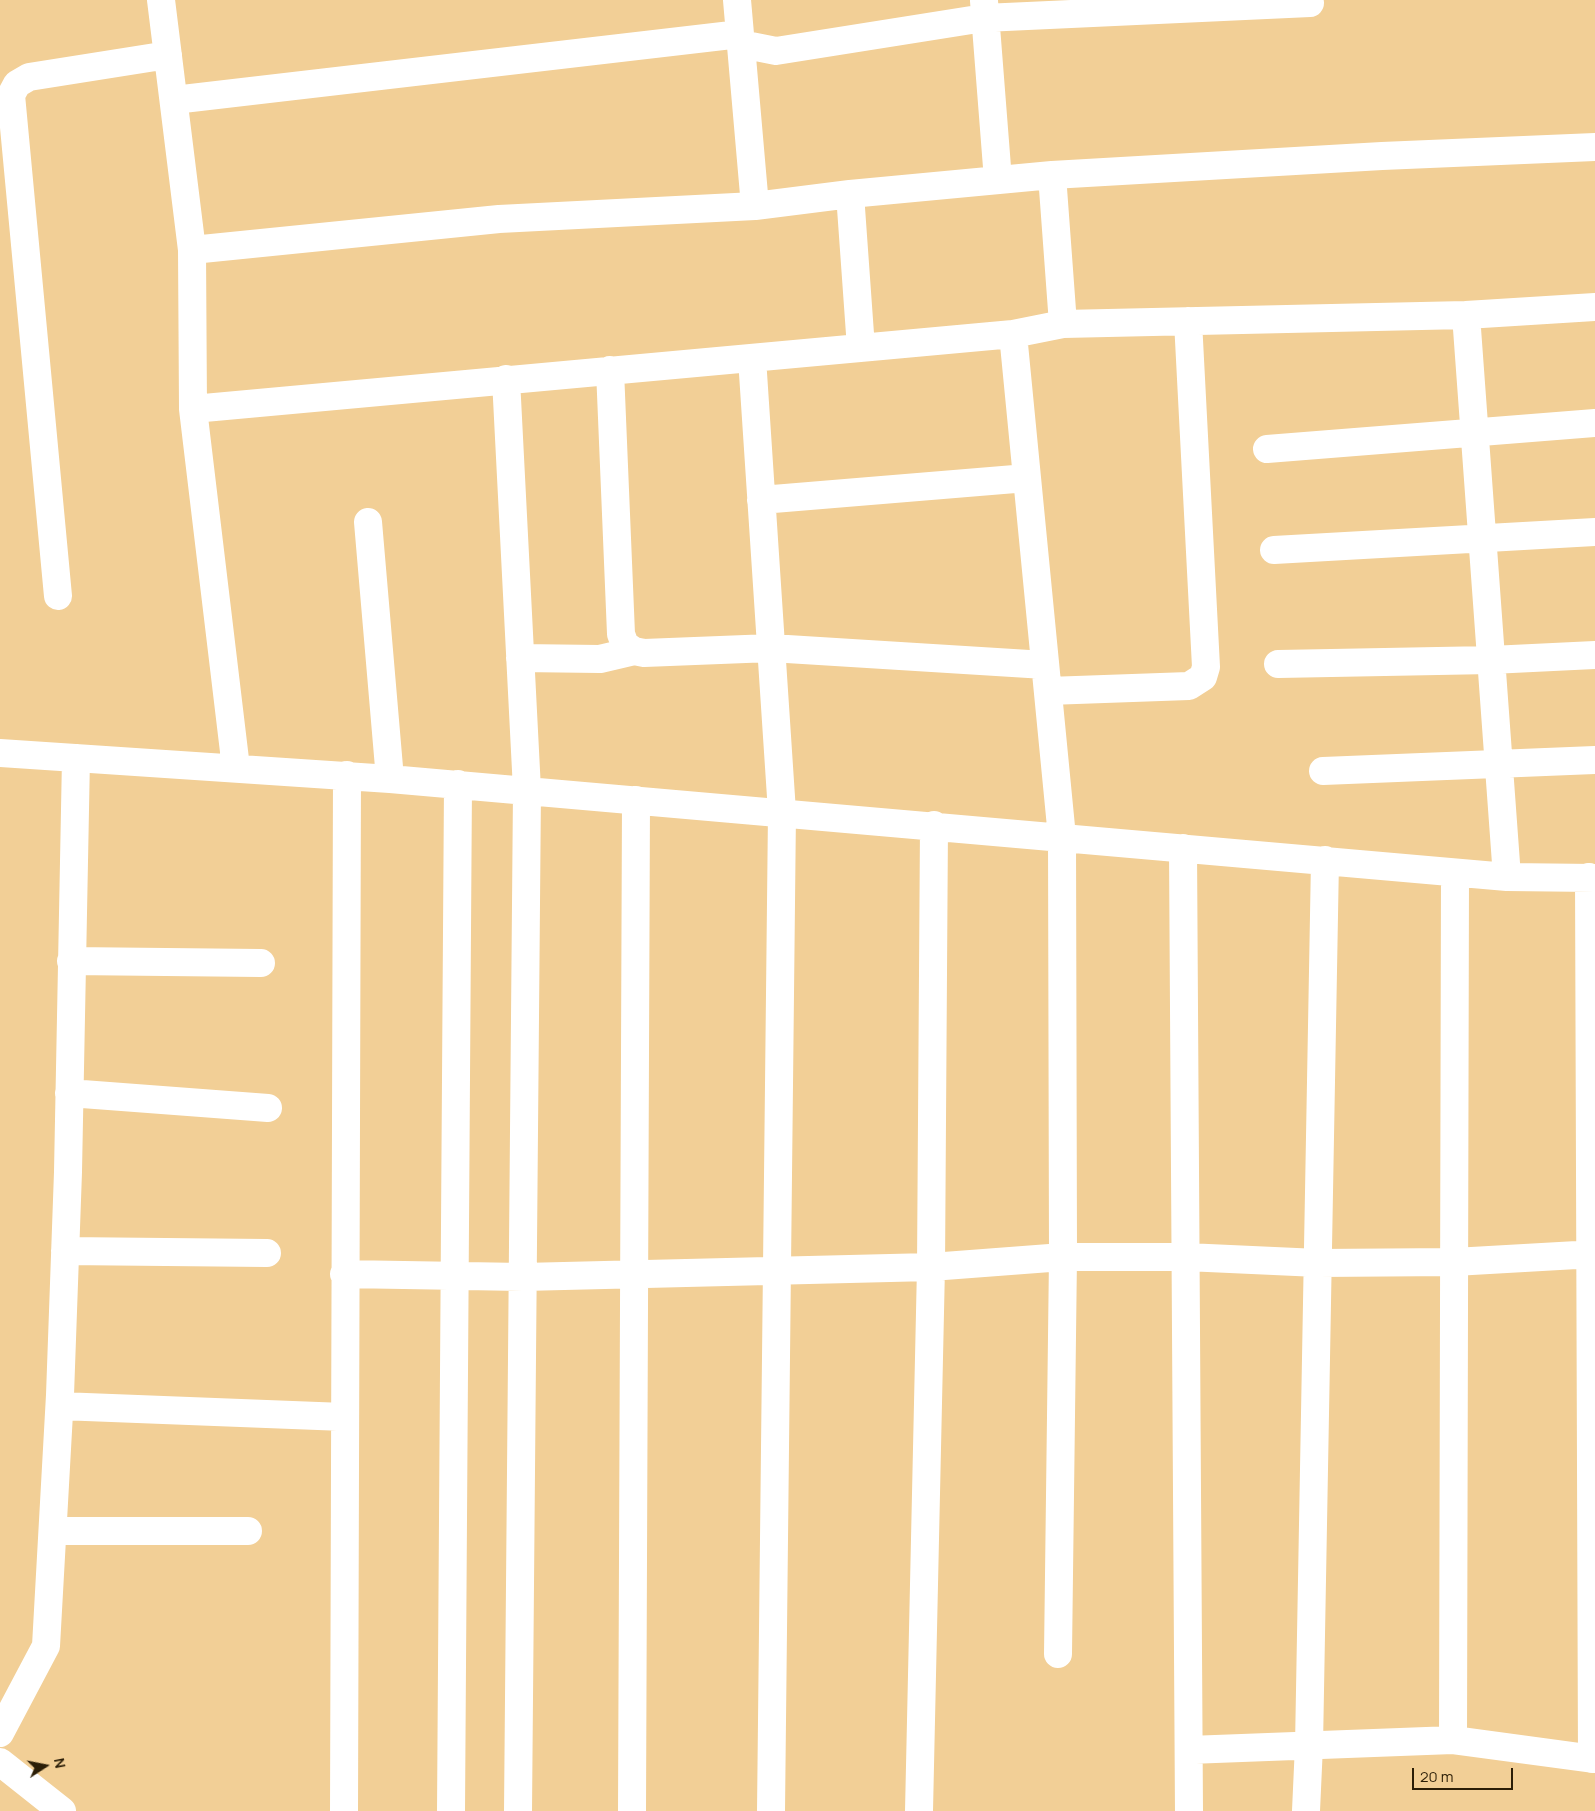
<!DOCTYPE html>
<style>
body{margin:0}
#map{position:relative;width:1595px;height:1811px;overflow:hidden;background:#f2cf96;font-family:Manrope,sans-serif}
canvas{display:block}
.north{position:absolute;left:20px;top:1741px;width:50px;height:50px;-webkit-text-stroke:4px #f2cf96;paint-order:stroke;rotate:79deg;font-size:14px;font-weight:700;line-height:20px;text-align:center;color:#2b1e07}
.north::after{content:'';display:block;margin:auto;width:18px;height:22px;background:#2b1e07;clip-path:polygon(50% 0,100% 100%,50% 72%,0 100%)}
.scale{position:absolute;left:1412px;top:1768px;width:101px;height:22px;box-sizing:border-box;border:2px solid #2b1e07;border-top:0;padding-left:6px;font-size:15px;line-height:18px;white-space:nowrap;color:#2b1e07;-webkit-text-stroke:4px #f2cf96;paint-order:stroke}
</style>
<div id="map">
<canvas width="1595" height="1811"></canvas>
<div class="north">N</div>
<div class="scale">20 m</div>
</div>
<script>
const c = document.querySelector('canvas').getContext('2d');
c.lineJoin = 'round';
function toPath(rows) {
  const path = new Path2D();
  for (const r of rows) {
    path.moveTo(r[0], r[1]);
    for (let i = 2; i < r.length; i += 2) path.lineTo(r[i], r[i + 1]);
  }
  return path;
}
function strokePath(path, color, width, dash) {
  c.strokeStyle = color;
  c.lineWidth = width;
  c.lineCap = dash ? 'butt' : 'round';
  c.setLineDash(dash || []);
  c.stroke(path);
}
strokePath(toPath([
 [161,0,192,250,499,219,755,206,850,194,1052,175,1063,324,1013,334,1062,837,1063,1257,1058,1654],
 [737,0,755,206],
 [984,1,998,180],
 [741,44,776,51,984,18,1310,3],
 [174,100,740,34],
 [1052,175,1382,156,1595,147],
 [850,194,861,348],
 [192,250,193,409,1013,334],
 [1466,315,1595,307],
 [1063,324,1466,315,1507,877],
 [752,358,782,812,771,1811],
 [610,370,621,634,625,645,634,651,644,653,771,648,1045,665],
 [506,379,527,790,518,1811],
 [193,409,236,768],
 [1267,449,1595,423],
 [761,500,1027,478],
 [368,522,390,779],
 [1274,550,1595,532],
 [58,596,11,95,17,84,29,77,168,55],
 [520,658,600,659,634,651],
 [1278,664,1491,660,1595,655],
 [1048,691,1189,686,1203,677,1206,667,1188,321],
 [0,753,390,779,1507,877,1595,878],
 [1323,771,1595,760],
 [1183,848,1189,1811],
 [1589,877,1592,1759],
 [71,961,261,963],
 [69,1093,268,1108],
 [65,1251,267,1253],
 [344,1274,523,1277,931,1267,1063,1257,1186,1257,1318,1263,1454,1262,1595,1254],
 [60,1406,344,1417],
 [53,1531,248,1531],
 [0,1733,46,1646,60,1395,68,1172,76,758],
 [1453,1740,1455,873],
 [1189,1750,1453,1740,1595,1759],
 [0,1762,62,1811],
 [344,1811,347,775],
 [451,1811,458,784],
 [632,1811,636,800],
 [919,1811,931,1267,934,825],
 [1306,1811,1309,1745,1325,860]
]), '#fff', 28);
</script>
